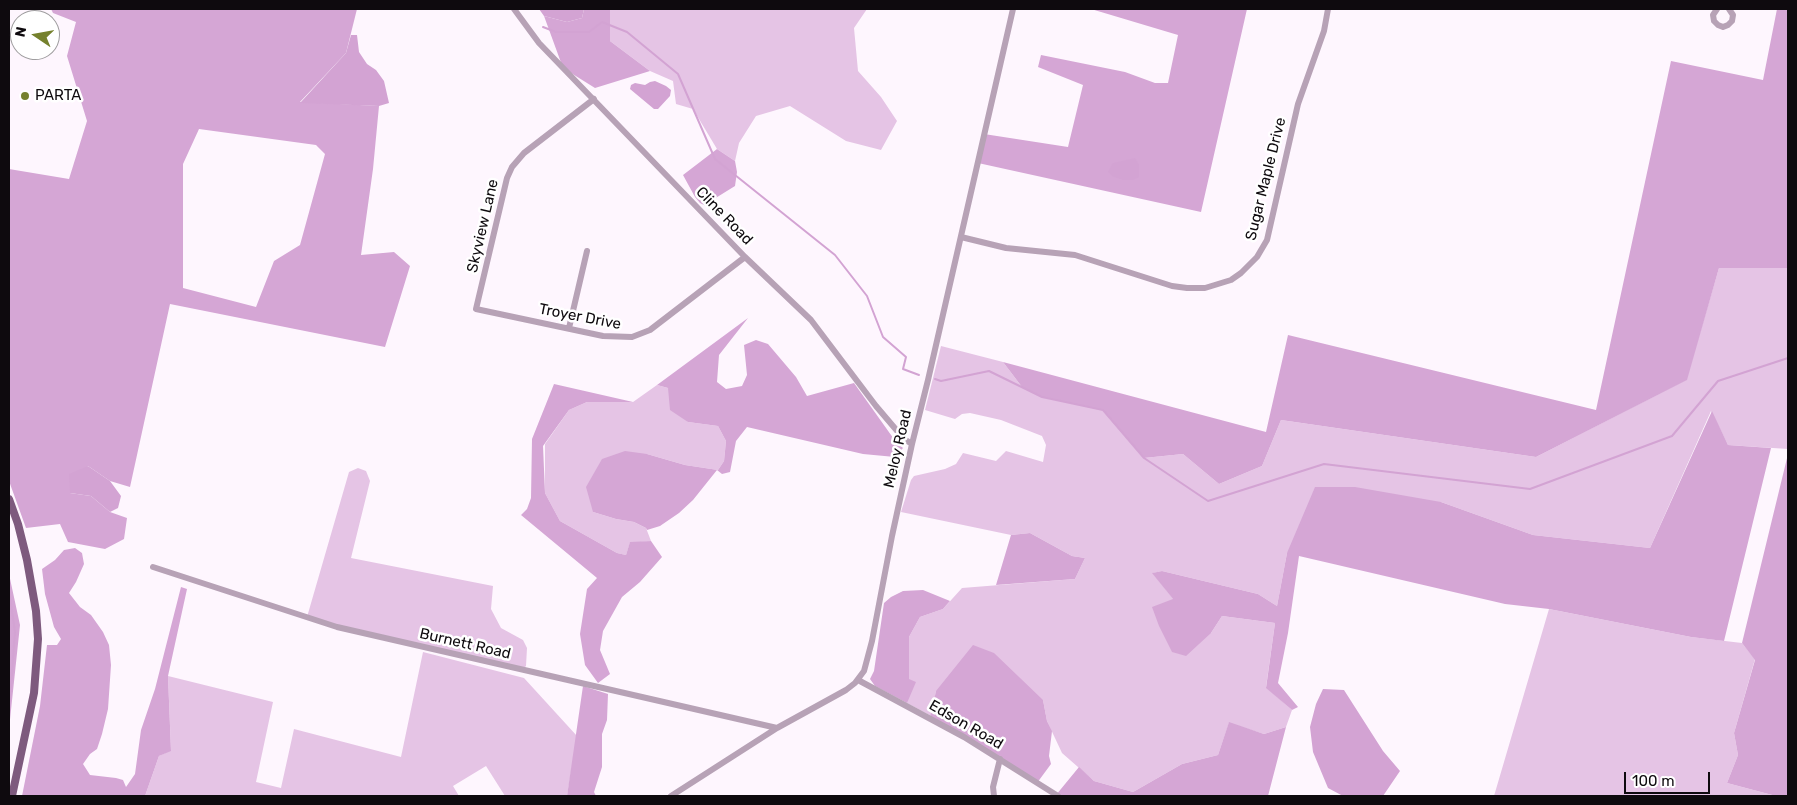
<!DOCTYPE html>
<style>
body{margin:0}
#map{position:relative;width:1797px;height:805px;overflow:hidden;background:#fef6fe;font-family:Rubik,sans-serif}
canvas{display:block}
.frame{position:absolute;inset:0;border:10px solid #0e0a0e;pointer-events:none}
.north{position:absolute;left:10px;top:10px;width:50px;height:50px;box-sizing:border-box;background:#fff;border:1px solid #9f9d9f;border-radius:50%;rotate:282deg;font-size:14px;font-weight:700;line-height:20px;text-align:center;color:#0e0a0e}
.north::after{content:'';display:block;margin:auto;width:18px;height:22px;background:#75812d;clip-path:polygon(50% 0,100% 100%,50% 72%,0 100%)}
.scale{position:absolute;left:1624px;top:772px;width:86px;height:22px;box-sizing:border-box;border:2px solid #0e0a0e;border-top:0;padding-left:6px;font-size:15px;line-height:18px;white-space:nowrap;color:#0e0a0e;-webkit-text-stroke:4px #fff;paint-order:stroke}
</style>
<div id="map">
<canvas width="1797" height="805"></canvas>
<div class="frame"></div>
<div class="north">N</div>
<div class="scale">100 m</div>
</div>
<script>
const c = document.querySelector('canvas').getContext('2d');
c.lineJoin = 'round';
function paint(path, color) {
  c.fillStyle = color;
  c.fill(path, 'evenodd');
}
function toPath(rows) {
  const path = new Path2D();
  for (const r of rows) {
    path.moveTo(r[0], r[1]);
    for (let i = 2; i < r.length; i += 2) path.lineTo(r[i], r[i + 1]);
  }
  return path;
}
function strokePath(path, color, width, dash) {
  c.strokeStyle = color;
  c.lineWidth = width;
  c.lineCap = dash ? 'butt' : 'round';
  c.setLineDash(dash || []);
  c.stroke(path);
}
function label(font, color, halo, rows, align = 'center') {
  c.font = font + ' Rubik,sans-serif';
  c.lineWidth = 5;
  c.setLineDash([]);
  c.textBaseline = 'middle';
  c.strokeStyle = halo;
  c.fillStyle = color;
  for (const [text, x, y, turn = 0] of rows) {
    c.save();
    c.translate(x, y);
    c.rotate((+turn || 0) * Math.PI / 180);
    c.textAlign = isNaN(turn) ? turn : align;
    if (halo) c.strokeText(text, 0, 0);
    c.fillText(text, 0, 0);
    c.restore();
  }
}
paint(toPath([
 [610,9,867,9,854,28,858,71,881,97,897,121,881,150,846,141,790,106,756,116,739,143,735,161,717,149,693,109,676,104,673,81,650,71,610,41],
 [1719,268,1788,268,1788,449,1728,445,1711,411,1650,548,1533,535,1441,502,1287,553,1277,606,1258,594,1162,571,1153,573,1174,600,1211,633,1222,616,1275,623,1266,687,1292,710,1286,727,1264,734,1229,723,1218,755,1182,764,1133,792,1094,781,1062,753,1047,721,1043,700,936,691,931,716,907,703,909,679,909,637,920,617,943,609,962,588,1075,579,1085,558,1072,556,1030,533,1011,535,901,512,911,480,914,476,945,469,956,464,963,453,996,461,1006,451,1043,462,1046,445,1042,436,1001,420,970,413,962,414,955,419,925,410,941,346,1003,362,1022,387,1042,397,1103,410,1144,458,1183,454,1219,484,1262,466,1281,420,1536,457,1686,380],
 [657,385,668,388,688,422,718,426,726,441,724,461,718,470,685,465,647,454,593,512,616,519,634,522,646,528,651,541,630,543,626,555,617,553,560,521,545,493,545,444,569,410,587,402,633,402],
 [358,468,366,471,370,481,351,558,493,586,491,609,501,628,523,640,527,648,526,666,522,670,307,617,349,472],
 [1549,609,1691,637,1742,643,1755,659,1734,733,1738,755,1727,783,1776,796,1494,796],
 [423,652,524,678,577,736,567,796,505,796,486,766,453,786,459,796,145,796,159,756,171,750,168,676,273,702,256,782,281,788,294,729,401,757]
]), '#e5c4e5');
paint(toPath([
 [51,9,357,9,346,53,300,102,379,106,373,169,361,255,394,252,410,266,385,347,170,304,130,487,110,481,88,466,70,493,91,496,110,512,127,518,124,539,105,549,68,542,60,524,26,528,9,481,9,169,69,179,87,121,67,56,76,22,53,13],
 [199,129,316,145,325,154,300,245,274,261,256,307,183,288,183,164],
 [584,9,610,9,610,41,650,71,595,88,563,68,544,16,567,22,582,18],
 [1091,9,1247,9,1201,212,978,163,984,134,1068,147,1083,85,1038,67,1041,55,1125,72,1155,83,1168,83,1178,35],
 [1777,9,1788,9,1788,268,1719,268,1687,380,1536,457,1281,420,1262,466,1219,484,1183,454,1144,458,1103,410,1042,397,1022,387,1003,362,1266,432,1288,335,1596,410,1671,61,1763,80],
 [717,149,735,161,737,172,735,186,714,199,706,206,700,203,695,197,683,175],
 [748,318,719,355,717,382,726,389,742,386,747,375,744,345,756,340,768,344,796,377,807,396,854,383,896,442,903,448,895,457,863,454,747,427,736,441,730,472,722,474,717,470,693,500,679,513,660,526,647,530,646,528,634,522,616,519,593,512,586,487,602,459,625,451,647,454,685,465,718,470,724,461,726,441,718,426,688,422,670,410,668,388,657,385],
 [554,384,633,402,587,402,569,410,543,446,545,493,560,521,617,553,626,555,630,542,651,541,662,557,640,582,622,597,603,631,600,650,610,674,598,683,585,665,580,634,587,589,597,578,521,515,527,509,531,498,532,439],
 [1712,411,1728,445,1771,448,1724,641,1691,637,1549,609,1505,604,1299,556,1288,633,1278,683,1298,707,1292,710,1266,688,1275,623,1222,616,1211,633,1186,656,1172,652,1159,626,1152,607,1173,599,1152,573,1162,571,1258,594,1277,606,1287,553,1315,487,1355,487,1441,502,1533,535,1650,548],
 [1788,454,1788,796,1776,796,1727,783,1738,755,1734,733,1755,660,1742,643],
 [1030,533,1072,556,1085,558,1075,579,996,585,1011,535],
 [75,548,82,553,84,564,76,582,69,593,80,607,91,615,103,632,109,645,111,665,108,709,102,734,97,749,90,754,83,764,90,775,116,778,123,780,126,787,135,774,141,730,155,689,181,587,187,589,168,676,171,751,159,756,145,796,22,796,40,706,47,645,57,645,61,639,54,627,45,594,42,569,55,560,64,550],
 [9,574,20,625,9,729],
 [923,590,950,601,943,609,920,617,909,637,909,679,916,682,907,703,875,686,870,679,874,671,884,603,891,597,903,591],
 [973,645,994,653,1043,700,1047,721,1052,731,1049,756,1051,764,1037,783,930,718,936,691],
 [583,686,608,694,607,720,602,734,602,767,594,792,596,796,567,796],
 [1229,722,1264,734,1286,727,1268,796,1058,796,1056,795,1079,767,1094,781,1133,792,1182,764,1218,755]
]), '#d5a6d5');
paint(toPath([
 [539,9,584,9,582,18,567,22,544,16],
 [351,35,357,35,359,52,367,64,376,70,384,81,389,103,379,106,300,103,346,53],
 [655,81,666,86,671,90,670,96,658,109,654,109,630,89,631,85,635,83,645,85,650,82],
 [1135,158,1139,165,1139,177,1133,180,1123,180,1114,177,1108,172,1113,163],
 [88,466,110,481,121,496,118,508,110,512,91,496,70,493,69,474],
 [1323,689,1344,690,1383,751,1400,771,1383,796,1343,796,1328,788,1313,752,1310,727,1316,704]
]), '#d3a3d3');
strokePath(toPath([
 [543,27,556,32,589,32,602,22,627,32,678,74,715,159,835,255,867,296,883,337,906,357,903,369,919,375],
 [935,379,941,381,989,371,1042,397,1103,410,1144,458,1208,501,1324,464,1530,489,1672,436,1718,381,1788,358],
 [9,591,15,632,9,712]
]), '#d3a3d3', 2);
strokePath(toPath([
 [514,9,539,43,745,257,811,320,876,406,904,439,912,444],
 [1717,9,1713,15,1714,21,1718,25,1723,27,1728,25,1732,21,1733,15,1729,9],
 [594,99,524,153,512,167,507,178,476,309,603,336,632,337,650,330,745,257],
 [961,237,1006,248,1075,255,1172,286,1187,288,1205,288,1231,280,1241,273,1257,257,1267,240,1298,104,1324,31,1328,9],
 [569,328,587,251],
 [153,567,337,627,777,728],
 [858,680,964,737,1058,796],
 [671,796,777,728,846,690,855,683,864,671,872,641,892,536,912,444,928,380,1013,9],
 [994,796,993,787,1000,759]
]), '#b7a2b6', 6);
strokePath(toPath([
 [9,499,18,524,27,560,36,611,38,639,34,693,12,796]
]), '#7e5a7e', 8);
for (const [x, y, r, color] of [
 [25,96,5,"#75812d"]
]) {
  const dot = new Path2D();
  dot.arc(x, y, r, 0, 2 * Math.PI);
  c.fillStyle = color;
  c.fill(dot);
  strokePath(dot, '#fff', 2);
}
label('15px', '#0e0a0e', '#fff', [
 ["PARTA",35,96]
], 'left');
label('15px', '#0e0a0e', '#fff', [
 ["Sugar Maple Drive",1266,179,-76],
 ["Cline Road",724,216,46],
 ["Skyview Lane",483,226,-77],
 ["Troyer Drive",580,317,11],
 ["Meloy Road",898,449,-77],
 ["Burnett Road",465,644,13],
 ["Edson Road",966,725,30]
]);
</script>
